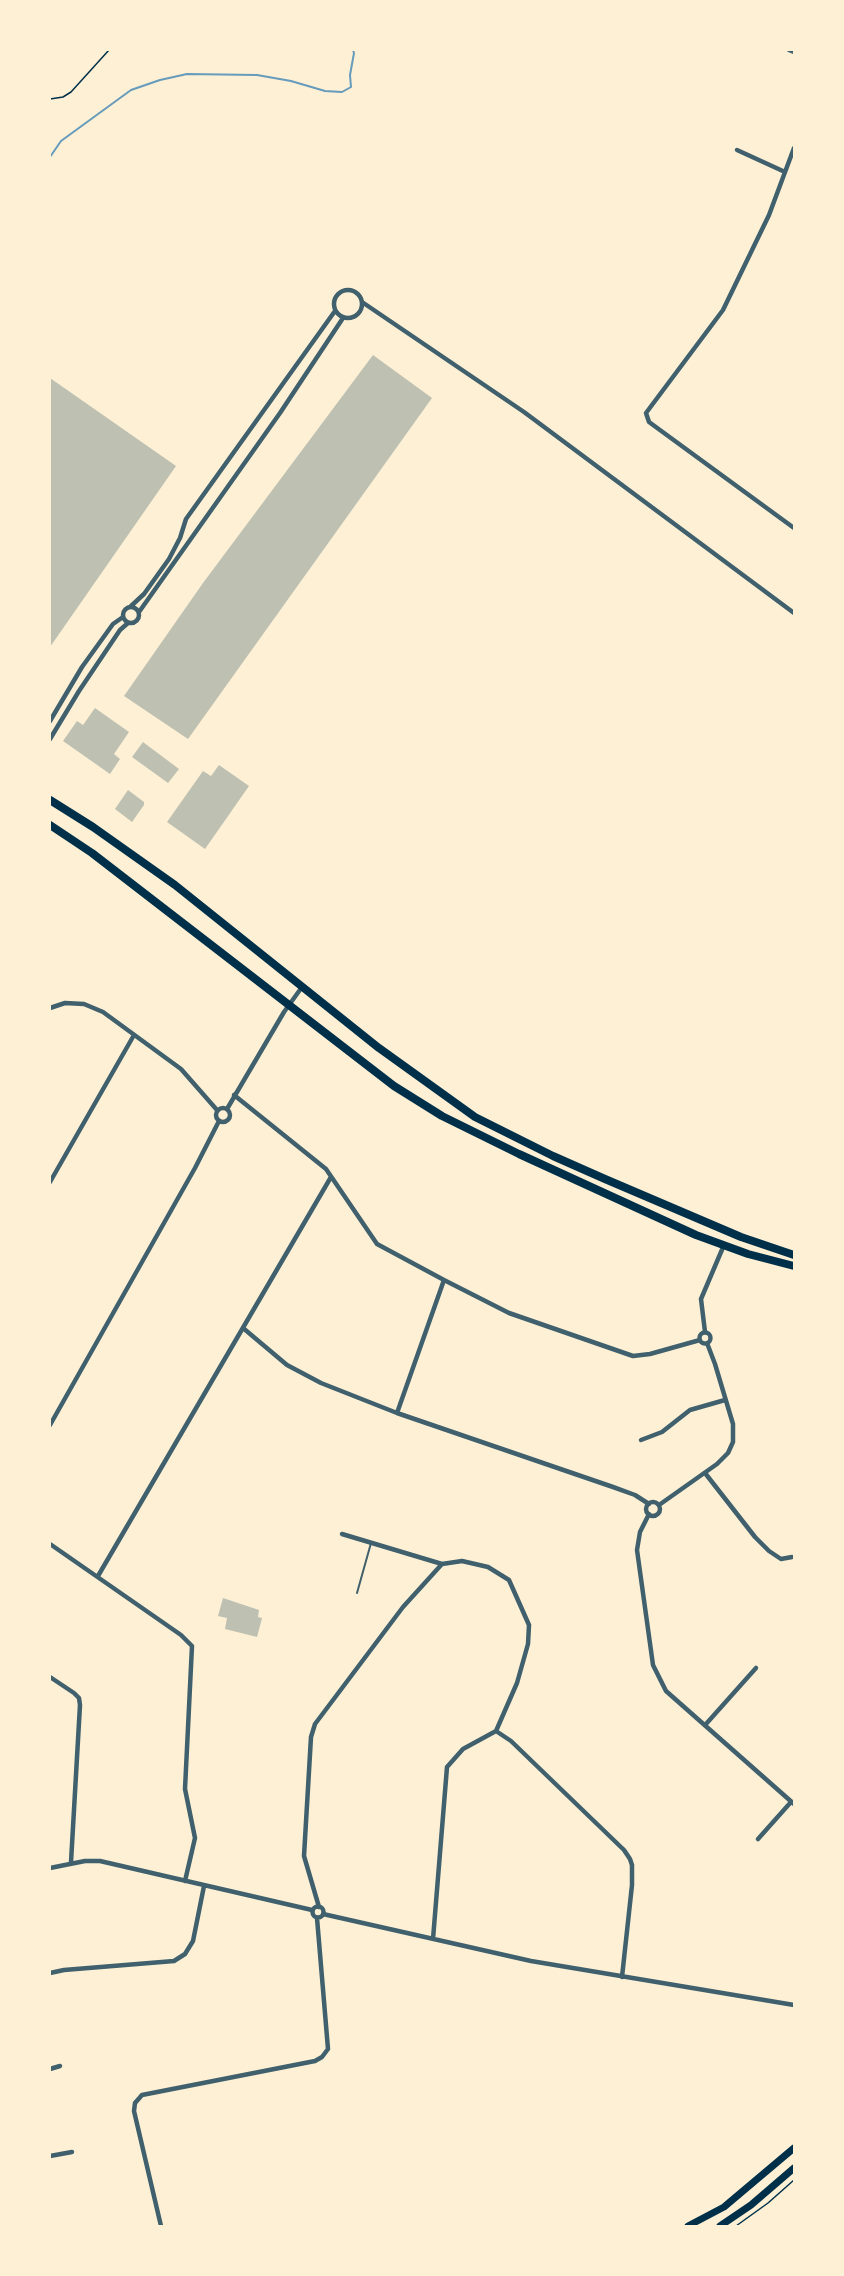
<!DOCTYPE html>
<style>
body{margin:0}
#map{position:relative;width:844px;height:2276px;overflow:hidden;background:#fdf0d5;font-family:"DejaVu Sans",sans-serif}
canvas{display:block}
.frame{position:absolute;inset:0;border:51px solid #fdf0d5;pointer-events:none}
</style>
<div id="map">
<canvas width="844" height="2276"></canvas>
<div class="frame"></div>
</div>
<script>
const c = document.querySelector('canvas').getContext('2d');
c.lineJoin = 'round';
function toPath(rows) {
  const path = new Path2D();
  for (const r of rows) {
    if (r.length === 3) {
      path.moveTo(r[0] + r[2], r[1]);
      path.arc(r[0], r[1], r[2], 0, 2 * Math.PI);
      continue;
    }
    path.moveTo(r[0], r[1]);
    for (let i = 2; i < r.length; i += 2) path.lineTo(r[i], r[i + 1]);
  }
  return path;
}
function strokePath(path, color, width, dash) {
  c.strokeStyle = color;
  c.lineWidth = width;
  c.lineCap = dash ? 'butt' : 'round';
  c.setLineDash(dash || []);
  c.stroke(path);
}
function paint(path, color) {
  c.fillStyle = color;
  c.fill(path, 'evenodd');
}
strokePath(toPath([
 [50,157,61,141,131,90,160,80,187,74,257,75,291,81,325,91,342,92,351,87,350,75,354,53,353,50]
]), '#669bbc', 2);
paint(toPath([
 [373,355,432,398,188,739,124,696,203,583],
 [50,378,176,466,50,647],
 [95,708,129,732,114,754,120,759,110,774,63,741,77,721,83,725],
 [143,742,179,769,168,783,132,757],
 [219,765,249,786,205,849,167,822,203,771,211,776],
 [128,790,144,802,144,805,132,822,115,809],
 [223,1598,259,1610,258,1617,262,1618,257,1637,225,1629,227,1618,218,1616]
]), '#bec0b2');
strokePath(toPath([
 [50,99,63,97,71,92,109,50],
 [736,2226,768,2203,794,2180]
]), '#003049', 1.5);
strokePath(toPath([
 [357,1593,371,1543]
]), '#3f606c', 2);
strokePath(toPath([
 [789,50,794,52],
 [794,148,769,215,723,310,646,413,649,422,794,528],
 [737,150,785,172],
 [348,304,14],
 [362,302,524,412,794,613],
 [131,615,8],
 [130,607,144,594,169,559,180,538,186,519,335,311],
 [139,612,280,413,343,318],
 [50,721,82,667,113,624,123,617],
 [50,739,79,691,120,630,128,623],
 [50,1008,65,1003,84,1004,103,1012,181,1069,217,1110],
 [234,1095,326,1169,377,1244,444,1280,509,1313,633,1356,650,1354,700,1340],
 [223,1115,7],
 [227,1109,284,1012,302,987],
 [50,1182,134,1035],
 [243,1328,287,1365,321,1383,397,1413,613,1487,635,1495,649,1504],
 [705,1332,701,1299,724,1245],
 [705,1338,5.5],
 [397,1413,444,1280],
 [50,1425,195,1168,219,1121],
 [641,1440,662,1432,690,1410,725,1400],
 [705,1473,755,1537,769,1551,781,1559,792,1557],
 [653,1509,7],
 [659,1505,717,1464,728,1453,733,1442,733,1424,715,1364,707,1343],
 [649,1514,640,1532,637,1550,653,1665,666,1691,794,1804],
 [342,1534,442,1564],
 [50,1544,181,1635,192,1646,185,1789,195,1838,185,1881],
 [98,1576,331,1177],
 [50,1677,74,1693,79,1698,80,1705,71,1862],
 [706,1724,756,1668],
 [496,1731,511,1741,624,1850,630,1859,632,1865,632,1885,622,1977],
 [758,1839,791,1802],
 [50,1868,85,1861,100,1861,312,1910],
 [318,1912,5.5],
 [319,1907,304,1856,311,1737,315,1724,403,1607,442,1564,462,1561,488,1567,509,1580,529,1625,528,1644,517,1683,496,1731,463,1749,447,1767,433,1939],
 [323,1914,531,1961,794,2005],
 [50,1973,64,1970,174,1961,185,1954,193,1941,204,1886],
 [50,2069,60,2066],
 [50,2156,72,2152],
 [161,2226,134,2111,135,2103,142,2095,315,2061,322,2057,328,2049,317,1918]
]), '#3f606c', 4.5);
strokePath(toPath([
 [688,2226,724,2207,794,2148],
 [720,2226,751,2205,794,2168]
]), '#003049', 7);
strokePath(toPath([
 [50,800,93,827,175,885,379,1048,475,1117,553,1156,605,1179,741,1237,794,1255],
 [50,825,92,853,394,1086,442,1116,519,1154,696,1235,748,1254,794,1266]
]), '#003049', 8);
</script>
